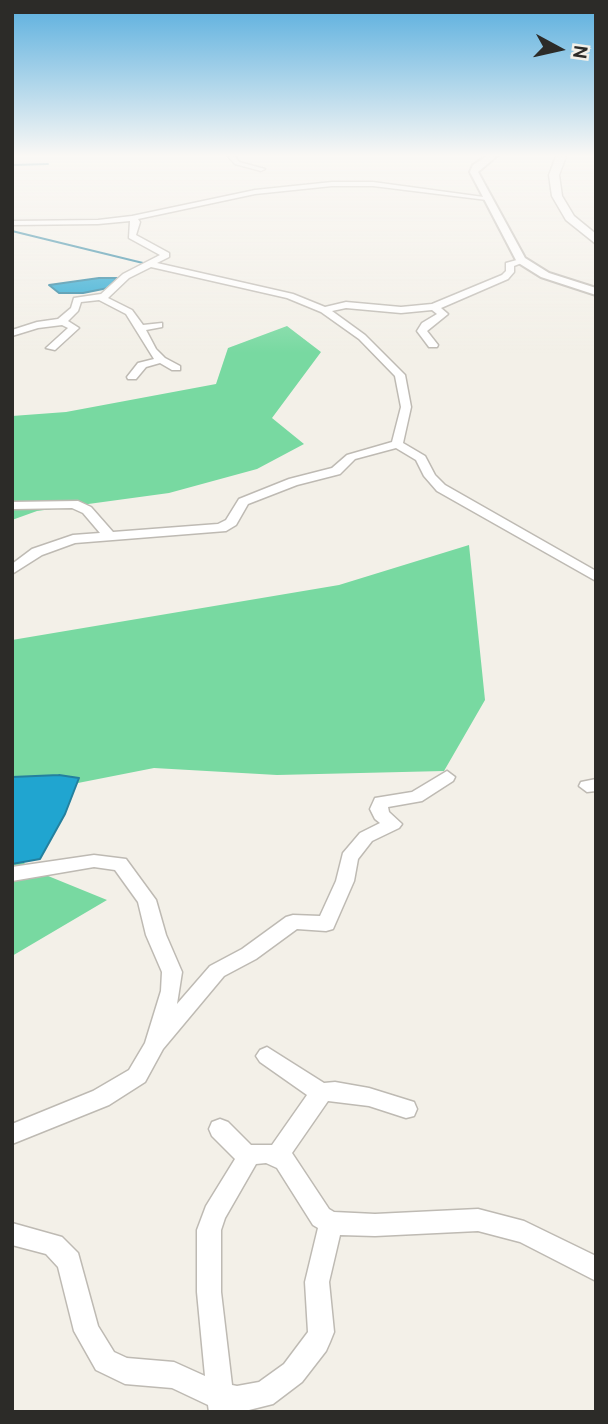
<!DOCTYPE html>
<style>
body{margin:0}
#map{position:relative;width:608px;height:1424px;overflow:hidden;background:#f3f0e8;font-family:Cabin,sans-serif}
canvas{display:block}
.frame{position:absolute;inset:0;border:14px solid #2c2b28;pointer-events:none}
.north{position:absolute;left:524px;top:14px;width:70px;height:70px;-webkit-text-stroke:5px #f3f0e8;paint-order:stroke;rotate:98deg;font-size:19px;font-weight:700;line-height:28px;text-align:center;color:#2c2b28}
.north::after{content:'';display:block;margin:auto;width:24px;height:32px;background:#2c2b28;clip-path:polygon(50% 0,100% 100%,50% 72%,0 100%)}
</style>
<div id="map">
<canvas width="608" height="1424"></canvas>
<div class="frame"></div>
<div class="north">N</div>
</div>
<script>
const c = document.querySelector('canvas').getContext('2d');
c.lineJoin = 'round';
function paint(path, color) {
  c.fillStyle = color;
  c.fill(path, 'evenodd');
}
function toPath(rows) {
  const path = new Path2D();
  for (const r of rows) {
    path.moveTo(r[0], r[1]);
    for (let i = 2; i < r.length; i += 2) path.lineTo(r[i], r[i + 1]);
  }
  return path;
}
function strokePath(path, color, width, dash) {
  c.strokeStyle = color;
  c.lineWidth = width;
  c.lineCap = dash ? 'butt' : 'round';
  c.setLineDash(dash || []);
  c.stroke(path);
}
paint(toPath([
 [287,326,321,352,272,418,304,444,257,469,169,493,37,511,12,520,12,416,66,412,216,384,228,348],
 [469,545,485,700,444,771,277,775,154,768,12,796,12,640,339,585],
 [12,832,26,867,107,900,12,956]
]), '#78d9a1');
const water = toPath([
 [99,278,117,278,108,288,83,293,59,293,49,285,99,278],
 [59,775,79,778,65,814,40,859,12,864,12,777,59,775]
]);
paint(water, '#20a5d0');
strokePath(water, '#24809e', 2);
strokePath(toPath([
 [12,165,48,164],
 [12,231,143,263]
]), '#24809e', 2);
const minor = toPath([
 [226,154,233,154,239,162,265,169,261,171,235,164,226,154],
 [332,182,373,182,491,198,487,200,373,186,332,186,255,194,138,219,140,222,136,235,169,253,169,257,157,263,293,294,325,307,346,302,401,307,432,304,502,275,506,271,506,263,524,258,524,262,514,266,514,272,508,279,441,308,448,314,427,331,438,345,437,347,429,347,417,331,422,323,437,314,432,310,401,313,346,308,332,311,365,335,405,375,411,407,403,443,425,456,435,475,445,485,596,571,596,581,437,491,424,476,416,460,396,448,355,459,340,474,297,485,248,504,236,525,226,531,75,543,42,555,12,574,12,564,32,549,73,535,100,533,83,513,72,508,14,509,12,502,78,501,91,507,113,532,218,524,226,520,239,499,289,479,332,468,347,455,392,442,401,407,395,376,359,339,321,312,287,298,151,267,129,278,108,298,132,310,143,325,162,323,162,327,146,330,156,349,165,358,180,366,180,370,172,370,160,363,146,367,136,379,128,379,127,377,138,363,154,359,126,314,99,300,81,302,78,311,68,321,79,328,55,350,46,348,68,328,62,325,38,328,12,336,12,330,37,322,58,319,71,308,74,298,101,294,123,274,160,255,129,238,130,221,98,224,12,225,12,221,98,220,132,216,255,190,332,182],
 [447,771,455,777,453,781,422,801,388,807,389,812,402,824,399,828,372,841,358,859,354,881,333,929,326,931,297,929,256,959,224,976,163,1049,145,1082,109,1105,12,1144,12,1124,93,1091,129,1070,145,1043,161,991,162,972,146,935,138,902,115,870,94,867,12,881,12,867,94,855,126,859,156,900,166,935,182,972,177,1004,210,966,242,949,286,917,293,915,320,916,336,881,343,853,360,833,380,823,375,819,370,809,375,798,412,792,447,771],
 [596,779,596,791,587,792,579,786,581,782,596,779],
 [267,1047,324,1083,335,1082,369,1088,414,1102,417,1109,414,1116,406,1118,369,1106,328,1101,292,1153,329,1209,334,1212,375,1214,478,1209,524,1221,596,1256,596,1281,520,1242,478,1231,375,1236,340,1235,329,1282,334,1332,330,1342,326,1351,302,1382,273,1404,241,1412,209,1412,208,1405,172,1388,125,1384,96,1370,74,1331,58,1267,46,1254,12,1245,12,1223,62,1237,78,1253,98,1326,114,1352,127,1358,174,1362,205,1376,197,1292,197,1230,206,1206,235,1159,212,1136,209,1129,212,1122,220,1119,228,1122,251,1145,272,1145,307,1095,260,1062,256,1056,260,1050,267,1047],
 [266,1163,277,1168,313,1225,318,1228,305,1282,308,1332,284,1364,259,1382,237,1386,232,1385,221,1292,221,1230,225,1218,256,1164,266,1163]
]);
const major = toPath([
 [490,154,499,154,478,172,525,258,549,273,596,288,596,295,541,277,517,262,470,172,473,165,490,154]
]);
const highway = toPath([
 [557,154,567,154,559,175,562,196,574,216,596,234,596,244,566,220,552,196,549,175,557,154]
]);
strokePath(minor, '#bebab3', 3);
strokePath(major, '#bebab3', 4);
strokePath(highway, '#bebab3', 3);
paint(minor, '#fff');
paint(major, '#fff');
paint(highway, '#fff');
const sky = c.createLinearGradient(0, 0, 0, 353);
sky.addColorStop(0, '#58aede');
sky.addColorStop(0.44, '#faf8f5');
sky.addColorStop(1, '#faf8f500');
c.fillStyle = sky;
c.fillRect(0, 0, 608, 353);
</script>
